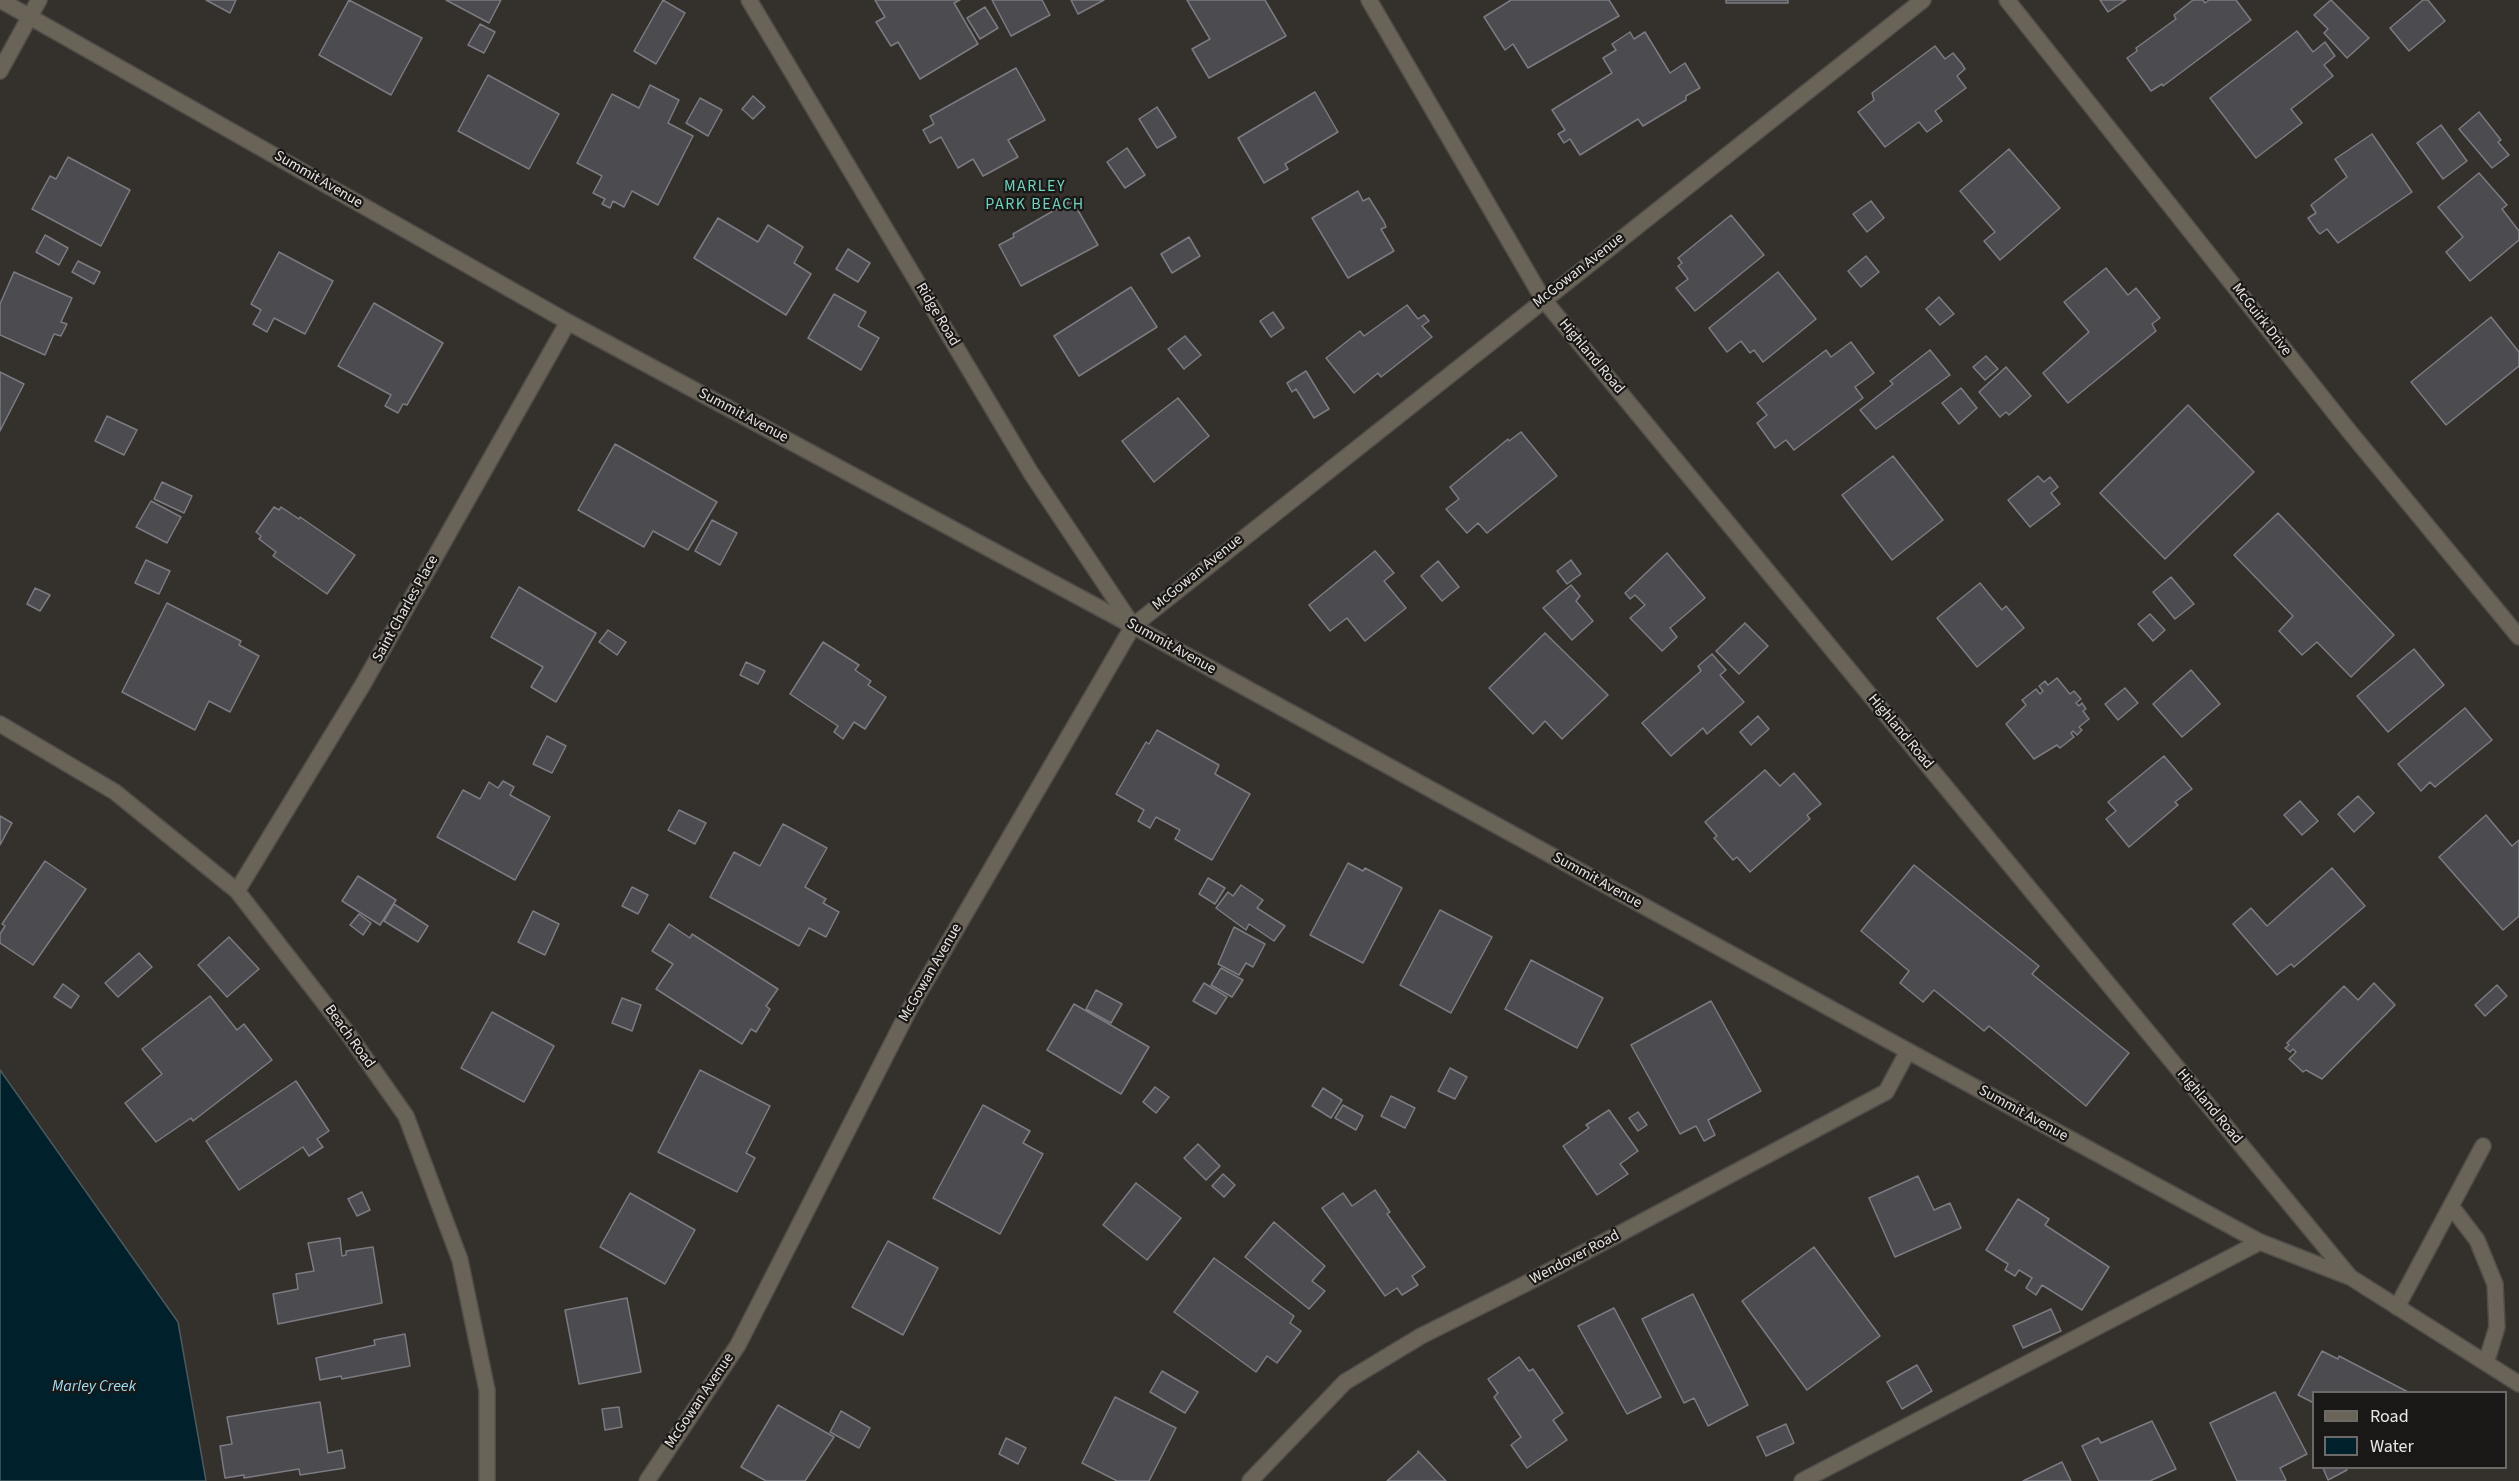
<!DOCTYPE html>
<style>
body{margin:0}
#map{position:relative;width:2519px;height:1481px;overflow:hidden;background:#34302c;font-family:"Source Sans 3",sans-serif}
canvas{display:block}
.legend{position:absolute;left:2312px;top:1391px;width:195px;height:78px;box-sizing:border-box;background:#1a1816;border:2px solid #6c6a68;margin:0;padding:8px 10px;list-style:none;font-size:18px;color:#e8e5e2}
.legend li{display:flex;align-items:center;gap:12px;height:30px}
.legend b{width:30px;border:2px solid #6c6a68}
</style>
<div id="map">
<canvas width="2519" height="1481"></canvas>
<ul class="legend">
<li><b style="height:8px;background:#6a6358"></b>Road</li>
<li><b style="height:16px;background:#00202b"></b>Water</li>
</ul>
</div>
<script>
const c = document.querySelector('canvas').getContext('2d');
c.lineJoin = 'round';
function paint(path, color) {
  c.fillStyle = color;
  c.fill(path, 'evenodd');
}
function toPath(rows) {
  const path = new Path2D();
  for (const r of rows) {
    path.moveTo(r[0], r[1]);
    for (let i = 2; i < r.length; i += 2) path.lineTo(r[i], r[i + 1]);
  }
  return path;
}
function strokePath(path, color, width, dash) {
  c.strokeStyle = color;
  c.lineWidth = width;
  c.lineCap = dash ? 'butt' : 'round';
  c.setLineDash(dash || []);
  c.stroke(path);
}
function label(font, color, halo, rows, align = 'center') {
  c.font = font + ' "Source Sans 3",sans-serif';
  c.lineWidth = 4.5;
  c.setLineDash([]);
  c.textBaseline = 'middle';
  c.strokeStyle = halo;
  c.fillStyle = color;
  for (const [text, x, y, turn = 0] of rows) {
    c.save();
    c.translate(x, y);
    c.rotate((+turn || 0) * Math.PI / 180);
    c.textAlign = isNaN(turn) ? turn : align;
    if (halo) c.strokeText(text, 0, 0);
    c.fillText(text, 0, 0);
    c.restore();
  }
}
const water = toPath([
 [0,1070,178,1322,206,1481,0,1481,0,1070]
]);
paint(water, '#00202b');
strokePath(water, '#465b62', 1.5);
const building = toPath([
 [206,0,236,0,230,13,206,0],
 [349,0,422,38,391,95,319,55,349,0],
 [446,0,501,0,489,23,446,0],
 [663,0,685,13,656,64,634,51,663,0],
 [875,0,960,0,954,3,978,44,920,79,898,42,891,46,876,22,885,17,875,0],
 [992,0,1042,0,1050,15,1011,36,992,0],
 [1071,0,1104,0,1078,14,1071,0],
 [1187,0,1265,0,1286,36,1209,78,1192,49,1210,39,1187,0],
 [1511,0,1609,0,1619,16,1528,68,1513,44,1505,50,1484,17,1511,0],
 [1726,0,1788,0,1788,3,1726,3,1726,0],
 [2100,0,2126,0,2108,12,2100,0],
 [2193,0,2203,0,2205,3,2209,0,2236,0,2251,20,2163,86,2162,84,2151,91,2127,58,2137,51,2136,48,2176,19,2174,15,2193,0],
 [2331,0,2369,38,2347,58,2324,33,2328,29,2314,15,2331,0],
 [2423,0,2428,0,2445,21,2409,51,2390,28,2423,0],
 [985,7,998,28,980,39,967,18,985,7],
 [480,24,495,32,484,53,468,45,480,24],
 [2297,31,2313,52,2325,42,2335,56,2324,65,2333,76,2291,109,2302,123,2256,158,2210,98,2297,31],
 [1630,32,1634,39,1645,32,1670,73,1685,63,1700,88,1686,96,1686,100,1643,126,1638,119,1580,155,1570,139,1564,143,1558,134,1565,130,1552,110,1612,73,1603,58,1616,50,1612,44,1630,32],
 [1935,46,1945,59,1953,53,1962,64,1965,69,1957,76,1966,88,1935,111,1942,121,1927,132,1919,122,1885,147,1858,112,1874,100,1872,93,1935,46],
 [1016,68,1045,120,1008,140,1018,157,985,175,983,176,973,159,958,168,941,137,930,143,923,130,934,124,930,116,1016,68],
 [488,75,559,114,529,169,458,131,488,75],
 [650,85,679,100,668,123,693,136,658,205,632,191,624,207,613,201,610,208,602,204,605,199,593,193,602,176,577,163,612,94,639,108,650,85],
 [1315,92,1338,132,1285,164,1288,169,1264,183,1238,138,1315,92],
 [753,96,765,107,753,119,742,109,753,96],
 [700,98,722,110,708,136,686,123,700,98],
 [1157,107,1176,137,1157,148,1139,119,1157,107],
 [2479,112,2501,140,2498,142,2509,155,2492,168,2459,129,2479,112],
 [2441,125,2467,161,2443,179,2417,143,2441,125],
 [2372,134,2412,192,2338,243,2327,229,2320,234,2317,231,2308,218,2316,213,2311,205,2347,177,2335,159,2372,134],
 [1127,148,1145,175,1125,188,1107,162,1127,148],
 [2009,149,2060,208,2000,260,1984,241,1995,232,1960,191,2009,149],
 [68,157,130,190,101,246,32,209,50,176,56,179,68,157],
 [2479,173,2507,205,2502,209,2519,231,2519,240,2470,281,2446,252,2463,237,2438,207,2479,173],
 [1358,191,1363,201,1369,198,1384,222,1386,227,1381,229,1394,251,1348,278,1312,218,1358,191],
 [1072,200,1098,245,1021,286,999,245,1014,237,1013,234,1072,200],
 [1871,201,1884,218,1867,232,1853,214,1871,201],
 [1731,215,1764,255,1695,311,1676,288,1688,279,1678,266,1682,263,1678,258,1731,215],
 [718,218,758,242,768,225,803,247,794,263,811,274,786,315,694,258,718,218],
 [45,235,68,248,59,265,36,252,45,235],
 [1189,237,1200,256,1172,273,1161,254,1189,237],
 [848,249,870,263,858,282,836,269,848,249],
 [279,252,333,281,305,334,274,318,267,332,253,324,261,310,251,304,279,252],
 [1866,256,1879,272,1861,287,1848,271,1866,256],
 [78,261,100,272,94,284,72,272,78,261],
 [2106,268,2128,295,2136,288,2160,318,2152,324,2156,331,2068,403,2043,373,2089,332,2064,302,2106,268],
 [14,272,72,298,61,322,67,324,61,336,54,334,45,355,0,335,0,304,14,272],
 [1778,272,1816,319,1763,362,1754,350,1750,353,1741,341,1727,352,1709,328,1778,272],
 [1131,287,1157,327,1079,376,1054,336,1131,287],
 [834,294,866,312,858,326,879,338,861,370,808,338,834,294],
 [1939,297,1954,314,1940,325,1926,309,1939,297],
 [374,303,443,343,407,405,403,404,398,413,385,406,391,395,338,366,374,303],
 [1407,305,1418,319,1424,315,1429,321,1422,326,1432,337,1381,377,1378,373,1354,393,1326,358,1360,331,1364,336,1407,305],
 [1273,312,1284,328,1271,337,1260,321,1273,312],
 [2491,317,2519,352,2519,366,2446,425,2411,382,2491,317],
 [1185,336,1201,355,1184,369,1168,349,1185,336],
 [1851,342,1874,373,1855,387,1863,398,1794,450,1786,440,1775,448,1757,423,1767,415,1757,403,1826,350,1831,357,1851,342],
 [1930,350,1950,375,1876,429,1860,410,1893,384,1890,381,1930,350],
 [1986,356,1998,369,1985,380,1973,367,1986,356],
 [2006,367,2031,396,2009,415,2006,412,2000,417,1979,392,2006,367],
 [1306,371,1329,409,1314,418,1296,389,1292,392,1287,383,1306,371],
 [0,372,24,384,0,431,0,372],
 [1961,388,1977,408,1959,424,1942,403,1961,388],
 [1178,398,1209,436,1154,482,1122,441,1178,398],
 [2188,405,2254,472,2165,559,2100,493,2188,405],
 [107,416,137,430,124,455,95,441,107,416],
 [1521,432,1557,476,1487,533,1478,523,1467,533,1446,509,1459,499,1450,487,1508,439,1509,441,1521,432],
 [615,444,717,502,688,550,653,531,644,547,578,510,615,444],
 [1893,456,1943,520,1892,560,1842,495,1893,456],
 [2038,476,2044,482,2050,477,2058,487,2051,493,2060,504,2030,527,2008,500,2038,476],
 [162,482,192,496,184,513,154,499,162,482],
 [151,501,181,517,167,543,136,527,151,501],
 [274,507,279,510,281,507,299,519,300,517,355,555,327,594,273,556,276,552,259,539,261,536,256,532,274,507],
 [2278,513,2394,635,2351,677,2317,642,2302,655,2279,631,2293,616,2234,555,2278,513],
 [712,520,737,533,720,565,695,551,712,520],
 [1375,551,1394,573,1384,581,1406,608,1365,641,1347,618,1330,631,1309,605,1375,551],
 [1667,553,1705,598,1670,628,1677,637,1662,651,1630,618,1645,605,1635,595,1630,599,1625,593,1667,553],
 [146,560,170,571,159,594,135,583,146,560],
 [1571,560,1581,574,1567,584,1557,571,1571,560],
 [1438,561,1459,587,1442,601,1421,576,1438,561],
 [2171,577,2194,604,2175,619,2153,592,2171,577],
 [1980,583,2002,610,2006,606,2024,628,1977,667,1937,618,1980,583],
 [1571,585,1580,596,1576,601,1593,621,1572,640,1543,608,1571,585],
 [519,587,596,633,556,702,531,687,543,667,491,637,519,587],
 [35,588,50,595,40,611,27,604,35,588],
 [167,603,241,641,239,645,259,656,230,712,209,701,195,730,122,692,167,603],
 [2150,614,2165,630,2153,641,2138,624,2150,614],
 [1745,623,1768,646,1739,674,1716,651,1745,623],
 [608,630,626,642,617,655,599,642,608,630],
 [1545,633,1608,695,1562,739,1545,721,1533,734,1489,688,1545,633],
 [823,642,859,665,855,670,871,681,868,685,886,697,865,729,854,722,843,739,834,732,838,726,790,694,823,642],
 [2414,649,2444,685,2388,732,2357,696,2414,649],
 [1712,654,1726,670,1720,675,1744,702,1707,734,1703,728,1671,756,1642,723,1701,671,1698,666,1712,654],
 [746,662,765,671,758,684,740,675,746,662],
 [2191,670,2220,704,2182,737,2153,704,2191,670],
 [2057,678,2070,694,2074,691,2081,699,2076,703,2079,706,2082,703,2086,709,2083,711,2089,719,2079,727,2082,730,2077,735,2073,731,2071,733,2074,737,2060,748,2057,745,2034,759,2006,724,2026,705,2022,700,2036,689,2040,694,2043,691,2039,686,2045,681,2048,685,2057,678],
 [2125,688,2138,703,2118,720,2105,704,2125,688],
 [2465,708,2492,740,2435,787,2430,782,2421,791,2398,764,2465,708],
 [1758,716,1769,729,1751,745,1740,732,1758,716],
 [1157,730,1219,765,1215,774,1250,794,1212,860,1175,839,1180,830,1156,817,1150,828,1138,821,1144,810,1116,794,1146,742,1149,744,1157,730],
 [547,736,566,746,552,773,533,764,547,736],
 [2164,756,2192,789,2175,802,2178,805,2129,847,2106,819,2116,811,2108,802,2164,756],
 [1765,770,1780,786,1794,773,1821,804,1807,815,1810,819,1750,872,1737,857,1733,860,1714,838,1717,836,1705,822,1765,770],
 [503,781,514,787,510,795,550,817,515,880,437,837,463,790,480,799,489,782,498,788,503,781],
 [2358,796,2374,813,2354,832,2338,814,2358,796],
 [2300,801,2318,821,2302,835,2284,815,2300,801],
 [679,810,706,823,695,844,668,830,679,810],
 [2486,815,2512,846,2519,840,2519,916,2503,930,2439,857,2486,815],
 [0,816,12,823,0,845,0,816],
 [783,824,827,848,805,887,826,899,823,903,839,912,826,937,809,928,799,946,710,897,734,852,760,866,783,824],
 [45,861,86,889,33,965,0,943,0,934,5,926,2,924,45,861],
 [1348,863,1363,871,1365,868,1402,888,1363,963,1310,935,1348,863],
 [1914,865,2039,966,2032,974,2129,1053,2086,1106,1989,1026,1984,1031,1934,990,1923,1002,1900,983,1909,971,1861,931,1914,865],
 [2332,868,2365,906,2294,967,2291,964,2277,975,2233,924,2251,908,2267,926,2332,868],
 [358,876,396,900,380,925,342,901,358,876],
 [1208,878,1225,888,1215,904,1199,894,1208,878],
 [1241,885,1263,900,1257,908,1285,926,1274,941,1249,924,1246,930,1216,908,1228,892,1233,896,1241,885],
 [632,887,648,895,638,914,622,906,632,887],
 [394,904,428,926,418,942,384,921,394,904],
 [1440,910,1492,937,1451,1013,1400,985,1440,910],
 [533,911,559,924,545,955,518,942,533,911],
 [359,914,371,923,363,935,350,925,359,914],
 [669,924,690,938,692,934,778,989,766,1006,770,1009,756,1032,751,1029,742,1044,656,989,673,964,652,951,669,924],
 [1234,927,1265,944,1253,967,1246,963,1239,975,1218,964,1234,927],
 [229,937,259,969,227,997,198,965,229,937],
 [139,953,152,967,118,997,105,983,139,953],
 [1531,960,1603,998,1577,1048,1505,1009,1531,960],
 [1221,968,1243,980,1232,997,1211,985,1221,968],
 [1204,983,1227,997,1216,1014,1193,1001,1204,983],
 [2374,983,2395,1005,2322,1079,2306,1070,2303,1072,2289,1059,2296,1052,2293,1049,2290,1052,2285,1048,2289,1045,2287,1043,2344,986,2358,1000,2374,983],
 [63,984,79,996,71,1008,54,997,63,984],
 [2497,985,2507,996,2485,1016,2475,1005,2497,985],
 [1096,990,1122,1004,1111,1023,1086,1009,1096,990],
 [210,996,237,1030,244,1024,272,1060,193,1121,191,1118,156,1142,125,1103,162,1074,142,1049,210,996],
 [622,998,641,1005,632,1031,612,1023,622,998],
 [1711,1001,1761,1091,1708,1120,1715,1135,1704,1141,1696,1126,1680,1134,1631,1045,1711,1001],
 [1074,1004,1149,1047,1121,1094,1047,1050,1074,1004],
 [492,1012,554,1046,524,1102,461,1068,492,1012],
 [1450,1068,1467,1077,1455,1099,1438,1091,1450,1068],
 [700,1070,770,1106,746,1153,755,1158,737,1192,658,1152,700,1070],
 [296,1081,329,1131,317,1139,323,1147,309,1156,303,1147,239,1190,206,1141,296,1081],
 [1155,1087,1169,1097,1156,1113,1143,1102,1155,1087],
 [1323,1088,1342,1100,1331,1118,1312,1106,1323,1088],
 [1391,1096,1415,1108,1405,1128,1381,1116,1391,1096],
 [983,1105,1030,1131,1023,1143,1043,1154,1000,1234,933,1198,983,1105],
 [1343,1105,1363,1116,1356,1130,1335,1118,1343,1105],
 [1609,1110,1638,1151,1620,1164,1628,1174,1597,1195,1563,1146,1589,1128,1586,1125,1609,1110],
 [1638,1112,1647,1125,1638,1131,1629,1118,1638,1112],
 [1198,1144,1220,1166,1206,1180,1184,1158,1198,1144],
 [1223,1174,1235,1185,1224,1197,1212,1186,1223,1174],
 [1918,1176,1934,1210,1950,1203,1961,1228,1895,1257,1869,1198,1918,1176],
 [1136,1183,1181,1218,1147,1260,1103,1225,1136,1183],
 [1375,1190,1390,1212,1387,1214,1425,1267,1412,1276,1418,1285,1402,1295,1397,1288,1385,1296,1322,1208,1343,1193,1352,1206,1375,1190],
 [362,1192,370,1210,357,1216,348,1199,362,1192],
 [630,1193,695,1230,665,1284,600,1247,630,1193],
 [2018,1199,2049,1219,2045,1225,2109,1267,2082,1310,2042,1285,2036,1295,2026,1288,2032,1278,2019,1270,2015,1276,2005,1270,2008,1264,1986,1250,2018,1199],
 [1274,1222,1325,1266,1312,1281,1325,1291,1309,1309,1245,1257,1274,1222],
 [340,1238,342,1256,346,1255,346,1251,373,1247,382,1303,278,1324,273,1294,298,1289,296,1274,314,1271,308,1243,340,1238],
 [888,1241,938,1268,903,1335,852,1307,888,1241],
 [1814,1247,1880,1336,1807,1390,1742,1301,1814,1247],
 [1214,1258,1294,1316,1290,1323,1301,1331,1277,1363,1267,1356,1256,1372,1174,1312,1214,1258],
 [1693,1294,1748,1405,1708,1426,1694,1398,1684,1403,1642,1319,1693,1294],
 [627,1298,641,1372,579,1384,565,1310,627,1298],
 [1614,1308,1661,1397,1627,1414,1578,1326,1614,1308],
 [2051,1309,2061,1331,2023,1348,2013,1326,2051,1309],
 [405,1334,410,1366,342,1379,341,1376,320,1380,316,1358,375,1345,374,1340,405,1334],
 [2322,1351,2338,1359,2339,1356,2408,1392,2314,1392,2314,1403,2298,1395,2322,1351],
 [1519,1357,1529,1371,1533,1369,1563,1413,1553,1420,1567,1440,1527,1468,1511,1445,1521,1437,1494,1397,1498,1393,1488,1379,1519,1357],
 [1917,1365,1932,1391,1902,1409,1887,1382,1917,1365],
 [1162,1371,1198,1392,1185,1413,1150,1392,1162,1371],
 [2275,1392,2307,1454,2280,1468,2286,1480,2284,1481,2237,1481,2210,1423,2275,1392],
 [1115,1397,1176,1428,1149,1481,1117,1481,1082,1463,1115,1397],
 [320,1402,328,1453,342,1450,345,1468,300,1475,299,1469,244,1478,244,1475,225,1478,220,1446,232,1444,227,1417,320,1402],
 [778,1405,834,1437,805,1481,766,1481,741,1467,778,1405],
 [619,1407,622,1427,605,1430,602,1409,619,1407],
 [841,1411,870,1428,859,1448,830,1432,841,1411],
 [2152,1421,2176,1469,2150,1481,2099,1481,2082,1446,2098,1438,2101,1443,2152,1421],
 [1786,1424,1794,1443,1766,1456,1757,1437,1786,1424],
 [1006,1438,1026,1448,1018,1464,999,1454,1006,1438],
 [1418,1451,1446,1481,1387,1481,1418,1453,1418,1451],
 [2062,1462,2071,1481,2023,1481,2062,1462],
 [2323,1468,2346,1468,2347,1470,2328,1480,2323,1468]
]);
paint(building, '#4b4b50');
strokePath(building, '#7b7b81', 1.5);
const lane = toPath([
 [2451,1206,2477,1240,2495,1284,2497,1327,2486,1363],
 [2397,1307,2483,1146],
 [1802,1481,2260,1242]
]);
const street = toPath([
 [0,0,568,322,1133,626,1908,1051,2260,1242,2350,1277],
 [749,0,1031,473,1131,623],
 [1369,0,1543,299,2350,1277,2519,1384],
 [2007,0,2349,431,2519,637],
 [0,71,39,0],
 [0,724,115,792,237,891,346,1031,406,1116,460,1260,487,1390,487,1481],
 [237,891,362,686,568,322],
 [647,1481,738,1345,909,1010,1133,626,1923,0],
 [1250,1481,1345,1382,1421,1336,1525,1284,1886,1092,1908,1051]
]);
strokePath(lane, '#514d49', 18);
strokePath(street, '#514d49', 18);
strokePath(lane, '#6a6358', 15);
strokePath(street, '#6a6358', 15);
label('15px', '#e8e5e2', '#1a1816', [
 ["Summit Avenue",318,180,30],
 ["McGowan Avenue",1579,271,-38],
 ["Ridge Road",937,315,59],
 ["McGuirk Drive",2261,320,52],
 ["Highland Road",1591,357,50],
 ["Summit Avenue",743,416,28],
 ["McGowan Avenue",1198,573,-39],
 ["Saint Charles Place",406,609,-61],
 ["Summit Avenue",1171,647,29],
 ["Highland Road",1900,732,50],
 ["Summit Avenue",1597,881,29],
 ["McGowan Avenue",931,973,-60],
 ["Beach Road",349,1037,54],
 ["Highland Road",2209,1107,50],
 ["Summit Avenue",2023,1114,29],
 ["Wendover Road",1575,1258,-28],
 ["McGowan Avenue",700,1401,-56]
]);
c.letterSpacing = '1.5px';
label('16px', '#6ed4c1', '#1a1816', [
 ["MARLEY",1035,187],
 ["PARK BEACH",1035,205]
]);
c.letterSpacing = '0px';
label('italic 16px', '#9edef7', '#1a1816', [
 ["Marley Creek",94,1387]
]);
</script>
